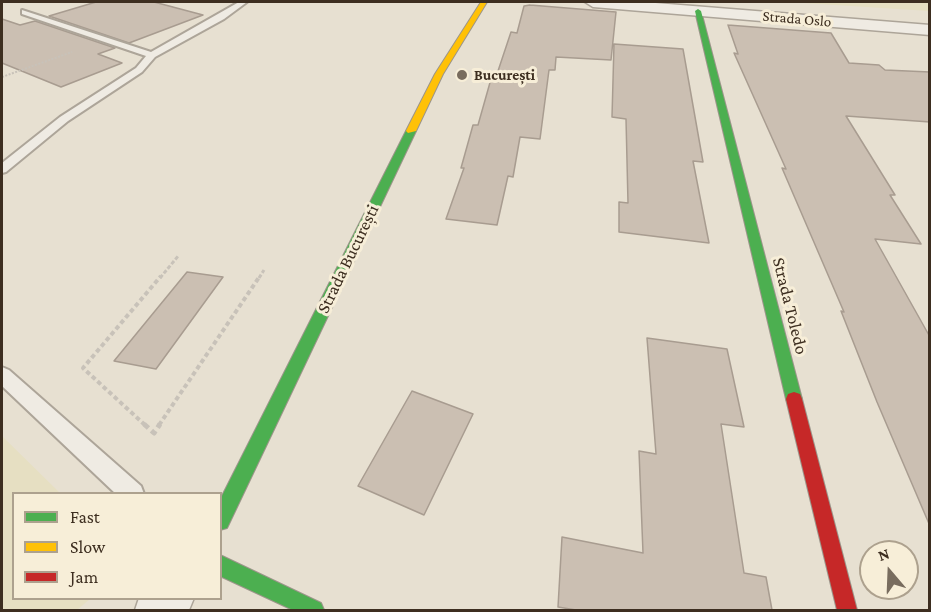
<!DOCTYPE html>
<meta charset="utf-8">
<style>
body{margin:0}
#map{position:relative;width:931px;height:612px;overflow:hidden;background:#e7e0d1;font-family:"Crimson Pro",serif}
canvas{display:block}
.frame{position:absolute;inset:0;border:3px solid #3d2e20;pointer-events:none}
.legend{position:absolute;left:12px;top:492px;width:210px;height:108px;box-sizing:border-box;background:#f7eed8;border:2px solid #ada18e;margin:0;padding:8px 10px;list-style:none;font-size:18px;color:#3d2e20}
.legend li{display:flex;align-items:center;gap:12px;height:30px}
.legend b{width:30px;border:2px solid #ada18e}
.north{position:absolute;left:859px;top:540px;width:60px;height:60px;box-sizing:border-box;background:#f7eed8;border:2px solid #ada18e;border-radius:50%;rotate:341deg;font-size:16px;font-weight:700;line-height:24px;text-align:center;color:#3d2e20}
.north::after{content:'';display:block;margin:auto;width:21px;height:27px;background:#786c5e;clip-path:polygon(50% 0,100% 100%,50% 72%,0 100%)}
</style>
<div id="map">
<canvas width="931" height="612"></canvas>
<div class="frame"></div>
<ul class="legend">
<li><b style="height:8px;background:#4caf50"></b>Fast</li>
<li><b style="height:8px;background:#ffc107"></b>Slow</li>
<li><b style="height:8px;background:#c62828"></b>Jam</li>
</ul>
<div class="north">N</div>
</div>
<script>
const c = document.querySelector('canvas').getContext('2d');
c.lineJoin = 'round';
function paint(path, color) {
  c.fillStyle = color;
  c.fill(path, 'evenodd');
}
function toPath(rows) {
  const path = new Path2D();
  for (const r of rows) {
    path.moveTo(r[0], r[1]);
    for (let i = 2; i < r.length; i += 2) path.lineTo(r[i], r[i + 1]);
  }
  return path;
}
function strokePath(path, color, width, dash) {
  c.strokeStyle = color;
  c.lineWidth = width;
  c.lineCap = dash ? 'butt' : 'round';
  c.setLineDash(dash || []);
  c.stroke(path);
}
function label(font, color, halo, rows, align = 'center') {
  c.font = font + ' "Crimson Pro",serif';
  c.lineWidth = 6;
  c.setLineDash([]);
  c.textBaseline = 'middle';
  c.strokeStyle = halo;
  c.fillStyle = color;
  for (const [text, x, y, turn = 0] of rows) {
    c.save();
    c.translate(x, y);
    c.rotate((+turn || 0) * Math.PI / 180);
    c.textAlign = isNaN(turn) ? turn : align;
    if (halo) c.strokeText(text, 0, 0);
    c.fillText(text, 0, 0);
    c.restore();
  }
}
paint(toPath([
 [788,2,929,2,929,11],
 [2,436,60,493,14,494,14,598,90,599,77,610,2,610]
]), '#e6dfc2');
const building = toPath([
 [96,2,154,2,203,15,129,43,49,16,96,2],
 [530,5,616,12,611,60,556,57,555,70,549,70,540,139,520,137,513,177,508,176,497,225,446,219,464,168,461,168,473,125,478,125,491,79,495,80,511,32,517,33,524,6,530,5],
 [2,19,20,25,35,21,115,48,98,54,122,63,61,87,2,63,2,19],
 [728,25,831,33,849,63,879,65,885,70,930,72,930,122,846,116,895,195,890,195,921,244,875,239,930,337,930,526,877,402,841,311,844,312,782,168,786,169,734,53,738,54,728,25],
 [614,44,683,49,703,162,693,161,709,243,619,232,619,202,628,203,626,119,612,117,614,44],
 [187,272,223,277,156,369,114,361,187,272],
 [647,338,727,349,744,427,721,424,744,573,766,577,772,610,576,610,558,607,562,537,643,553,639,451,656,454,647,338],
 [412,391,473,414,424,515,358,486,412,391]
]);
paint(building, '#cbbfb2');
strokePath(building, '#a89c90', 1.5);
const lane = toPath([
 [239,2,247,2,224,19,155,57,142,72,68,121,6,172,2,173,2,163,60,117,136,68,146,56,22,14,22,10,151,52,239,2],
 [2,367,9,370,141,486,144,494,116,494,2,386,2,367]
]);
const street = toPath([
 [585,2,643,2,930,25,930,35,593,7,585,2],
 [139,598,194,598,189,610,135,610,139,598]
]);
const fast = toPath([
 [698,9,701,11,802,399,800,404,794,406,788,404,786,399,695,11,698,9],
 [411,128,416,131,227,528,220,530,220,500,406,131,411,128],
 [220,555,321,603,324,610,293,610,220,576,220,555]
]);
const slow = toPath([
 [481,2,487,2,443,74,416,131,408,133,406,131,435,74,481,2]
]);
const jam = toPath([
 [794,392,800,394,802,399,857,610,837,610,786,399,788,394,794,392]
]);
strokePath(lane, '#ada599', 4);
strokePath(street, '#ada599', 3);
strokePath(fast, '#9c958a', 2);
strokePath(slow, '#9c958a', 2);
strokePath(jam, '#9c958a', 2);
strokePath(toPath([
 [2,77,72,52]
]), '#c8c2b9', 2, [2, 1.5]);
strokePath(toPath([
 [160,278,179,255],
 [259,278,264,270]
]), '#c8c2b9', 3, [4, 2]);
strokePath(toPath([
 [145,425,83,368,161,276],
 [159,425,260,276]
]), '#c8c2b9', 4, [4.5, 3]);
strokePath(toPath([
 [144,424,154,433,160,424]
]), '#c8c2b9', 5, [6, 4]);
paint(lane, '#efebe3');
paint(street, '#efebe3');
paint(fast, '#4caf50');
paint(slow, '#ffc107');
paint(jam, '#c62828');
for (const [x, y, r, color] of [
 [462,75,6,"#786c5e"]
]) {
  const dot = new Path2D();
  dot.arc(x, y, r, 0, 2 * Math.PI);
  c.fillStyle = color;
  c.fill(dot);
  strokePath(dot, '#f7eed8', 2);
}
label('15px', '#3d2e20', '#f7eed8', [
 ["Strada Oslo",797,19,5]
]);
label('bold 15px', '#3d2e20', '#f7eed8', [
 ["București",474,75]
], 'left');
label('18px', '#3d2e20', '#f7eed8', [
 ["Strada București",348,259,-64],
 ["Strada Toledo",790,306,76]
]);
</script>
